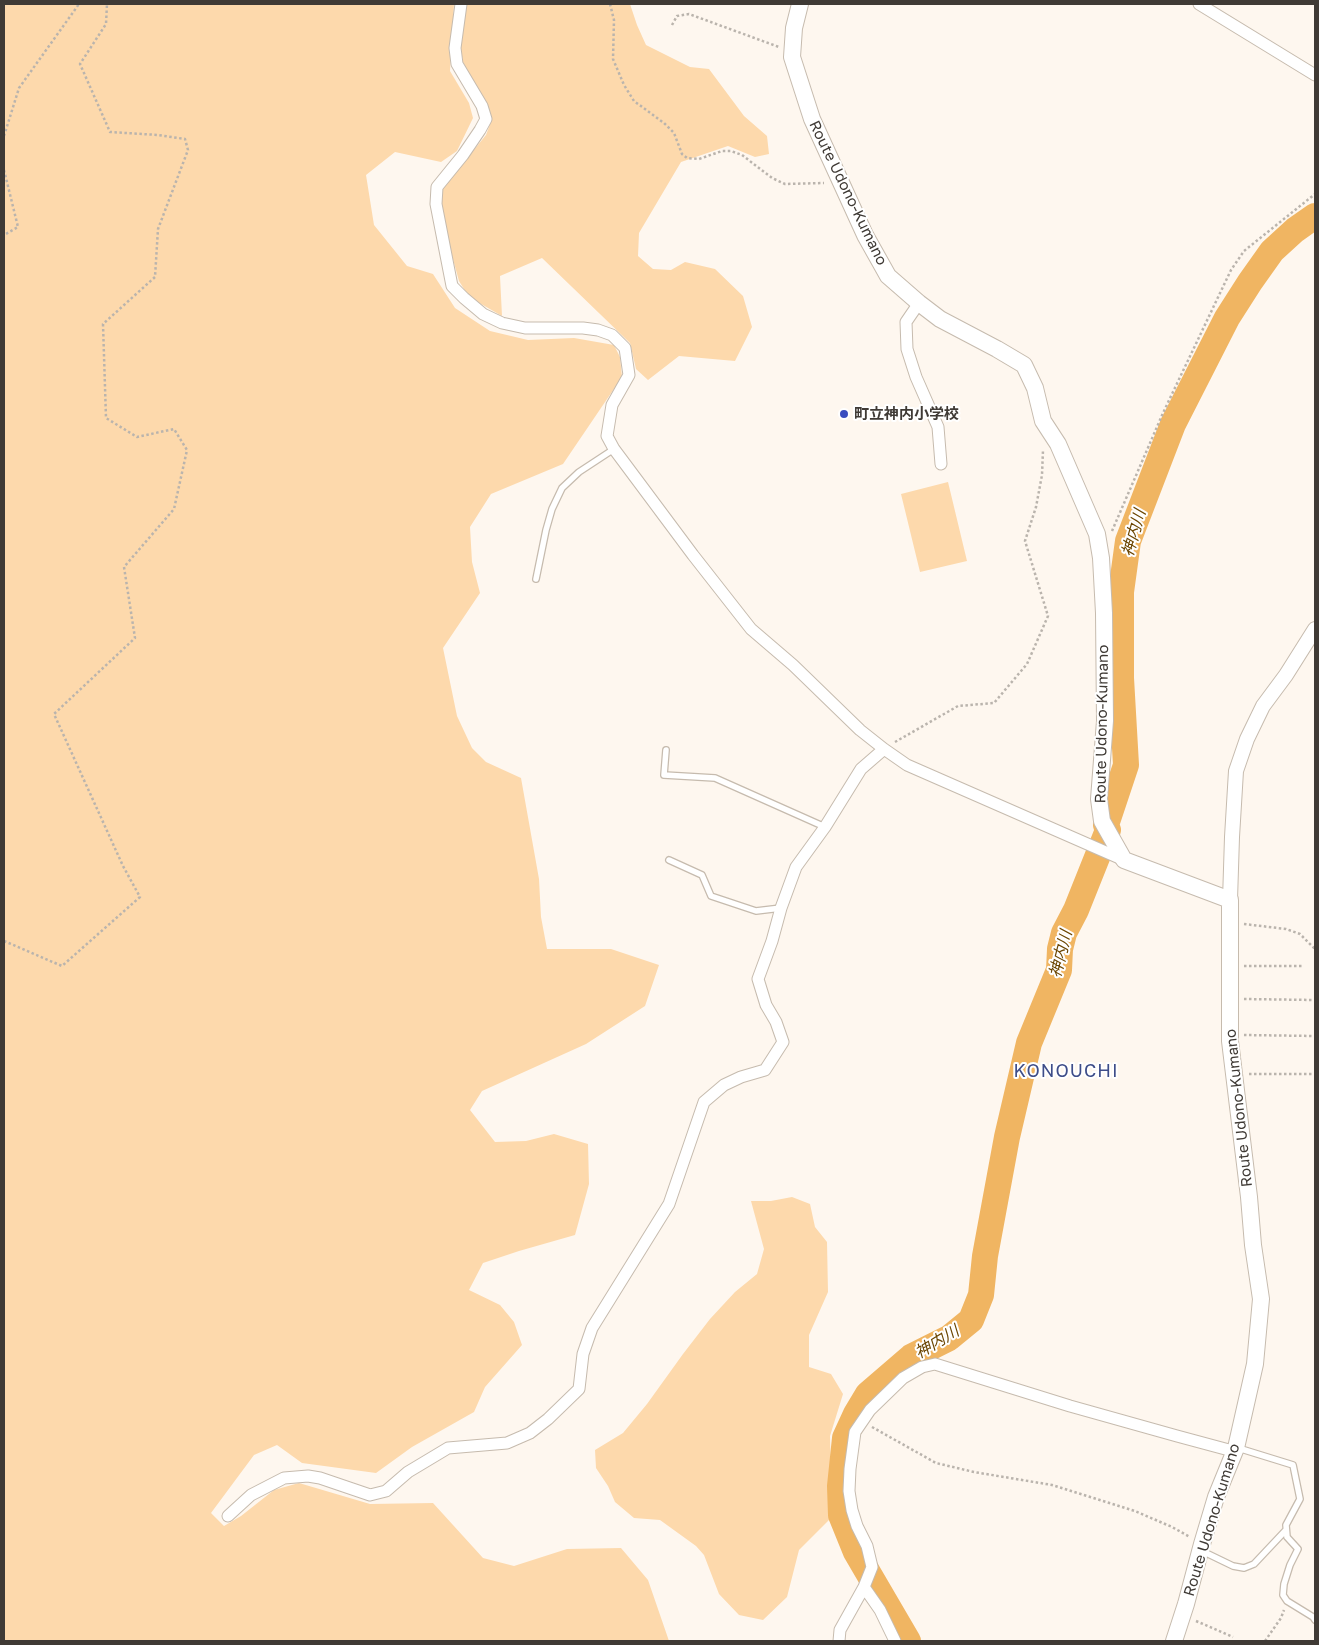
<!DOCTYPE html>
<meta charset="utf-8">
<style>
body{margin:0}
#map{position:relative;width:1319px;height:1645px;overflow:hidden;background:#fef7ef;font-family:"Golos Text",sans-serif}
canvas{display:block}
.frame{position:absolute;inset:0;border:5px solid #3f3a35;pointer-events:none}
</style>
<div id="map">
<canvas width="1319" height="1645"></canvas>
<div class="frame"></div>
</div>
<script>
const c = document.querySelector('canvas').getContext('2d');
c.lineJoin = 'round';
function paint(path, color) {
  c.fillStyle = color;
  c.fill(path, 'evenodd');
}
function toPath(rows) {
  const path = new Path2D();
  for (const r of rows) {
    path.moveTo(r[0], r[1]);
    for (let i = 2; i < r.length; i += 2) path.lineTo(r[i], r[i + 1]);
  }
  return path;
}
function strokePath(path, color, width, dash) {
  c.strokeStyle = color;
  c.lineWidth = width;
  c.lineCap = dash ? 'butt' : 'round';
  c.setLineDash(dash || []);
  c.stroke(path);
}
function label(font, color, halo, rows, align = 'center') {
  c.font = font + ' "Golos Text","Noto Sans JP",sans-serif';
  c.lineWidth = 4;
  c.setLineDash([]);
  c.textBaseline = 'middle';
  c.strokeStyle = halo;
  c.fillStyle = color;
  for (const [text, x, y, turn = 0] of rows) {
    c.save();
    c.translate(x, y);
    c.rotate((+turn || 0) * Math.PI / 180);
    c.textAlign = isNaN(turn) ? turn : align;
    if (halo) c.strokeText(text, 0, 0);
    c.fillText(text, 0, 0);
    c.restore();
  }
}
paint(toPath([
 [4,4,454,4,450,71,469,103,473,118,457,151,441,162,395,152,366,175,374,225,407,266,433,274,455,308,490,331,528,340,574,338,614,345,620,357,622,377,563,464,491,494,470,527,472,562,480,593,443,648,457,716,472,748,486,762,521,778,539,879,541,917,547,949,611,949,659,965,645,1006,586,1044,482,1091,470,1110,495,1142,526,1141,554,1134,588,1144,589,1184,575,1235,519,1251,483,1263,469,1290,500,1305,514,1322,522,1345,485,1387,474,1412,412,1447,376,1473,302,1463,277,1445,254,1455,211,1513,224,1526,241,1516,274,1490,299,1483,370,1504,433,1503,483,1558,514,1566,567,1549,621,1548,648,1580,669,1641,4,1641],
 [467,4,630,4,637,25,646,45,690,67,709,69,744,116,767,136,769,154,755,157,728,146,681,162,639,233,638,256,653,269,671,270,685,262,715,269,743,296,752,327,735,361,679,356,648,380,636,369,630,343,542,258,500,276,502,316,469,297,459,281,448,241,440,203,442,189,486,135,492,119,463,62,460,45],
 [948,482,967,561,920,572,901,494],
 [792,1197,810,1204,815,1227,827,1242,828,1292,809,1335,809,1367,831,1374,843,1394,830,1436,831,1474,829,1520,799,1550,787,1597,763,1620,739,1615,719,1594,704,1555,696,1546,660,1520,634,1518,615,1502,608,1486,596,1468,595,1450,623,1433,647,1404,683,1354,710,1319,735,1292,757,1274,764,1249,751,1201,771,1201]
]), '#fdd9ac');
strokePath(toPath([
 [908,1641,856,1552,841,1515,840,1486,845,1438,856,1414,868,1394,911,1357,949,1338,971,1320,981,1295,985,1256,1007,1137,1029,1043,1059,970,1060,949,1064,933,1076,910,1108,830,1106,825,1126,765,1121,678,1121,592,1128,541,1173,424,1227,318,1250,282,1272,251,1295,230,1315,216]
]), '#f0b562', 26);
const service = toPath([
 [536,579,546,530,552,509,562,488,579,472,614,449],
 [666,750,664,775,715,778,825,827],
 [669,860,702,875,711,896,756,911,781,908],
 [1238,1448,1293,1465,1300,1499,1286,1525,1287,1537,1298,1549,1290,1565,1284,1584,1283,1595,1287,1601,1313,1617,1315,1620],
 [1202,1551,1233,1566,1244,1568,1254,1564,1286,1530]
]);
const minor = toPath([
 [461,4,455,48,457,64,482,106,486,119,480,130,463,155,437,187,436,204,452,286,464,298,483,314,502,323,525,328,583,328,598,330,612,335,625,348,629,375,612,405,607,436,614,449,693,555,751,629,793,665,860,730,884,749,907,765,1124,860],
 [1199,4,1315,75],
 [919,303,906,322,907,349,916,377,938,427,941,464],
 [228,1516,251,1495,284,1478,308,1476,320,1478,370,1495,386,1491,408,1472,448,1448,507,1443,530,1433,548,1419,579,1389,583,1354,592,1328,669,1204,704,1102,724,1085,741,1077,765,1070,783,1042,776,1022,766,1005,758,979,772,941,781,908,796,867,825,827,861,769,884,749],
 [839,1641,840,1630,864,1587],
 [895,1641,880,1610,864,1587,872,1567,867,1546,857,1526,852,1510,849,1491,850,1469,855,1432,870,1410,903,1378,922,1367,935,1364,1070,1406,1177,1436,1229,1450,1236,1448]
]);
const tertiary = toPath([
 [1230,900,1232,837,1236,771,1247,739,1263,706,1286,675,1315,629]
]);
const secondary = toPath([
 [800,4,794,28,792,57,812,119,865,235,888,276,919,303,940,319,997,349,1024,365,1035,388,1043,421,1058,444,1097,534,1101,558,1104,613,1105,721,1099,799,1102,821,1124,860,1230,900,1230,1041,1249,1197,1253,1245,1261,1299,1255,1364,1236,1448,1216,1497,1202,1544,1186,1604,1174,1641]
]);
strokePath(service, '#c6bbae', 8);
strokePath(minor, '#c6bbae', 13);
strokePath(tertiary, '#c6bbae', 16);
strokePath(secondary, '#c6bbae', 18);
strokePath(toPath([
 [610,4,614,20,613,59,624,85,634,101,664,123,674,133,682,154,687,158,699,159,722,151,731,151,742,155,772,178,785,184,824,183],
 [672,25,677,16,689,14,779,47],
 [4,136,19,88,79,4],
 [4,170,18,227,4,235],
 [1112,531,1163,413,1231,270,1244,251,1315,194],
 [895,742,958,706,994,703,1027,664,1048,616,1025,541,1036,507,1042,475,1043,450],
 [1244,924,1286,929,1300,934,1315,949],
 [4,941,62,966,140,897,123,866,54,714,135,638,124,567,174,509,187,450,174,429,137,437,106,418,103,324,155,277,158,229,188,150,185,139,158,135,110,132,80,64,106,24,107,4],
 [1244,966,1302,966],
 [1244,999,1315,1000],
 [1244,1035,1315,1036],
 [1249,1074,1315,1074],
 [872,1427,936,1463,974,1472,1052,1485,1135,1511,1172,1527,1190,1537],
 [1196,1621,1233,1637],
 [1265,1641,1281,1618,1284,1610]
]), '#bab4ad', 2.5, [2.5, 2.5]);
strokePath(service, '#fff', 5.5);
strokePath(minor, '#fff', 11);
strokePath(tertiary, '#fff', 14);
strokePath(secondary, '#fff', 16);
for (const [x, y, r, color] of [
 [844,414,5,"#394cbf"]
]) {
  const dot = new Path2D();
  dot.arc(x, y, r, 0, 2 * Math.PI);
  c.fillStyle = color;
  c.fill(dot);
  strokePath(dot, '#fff', 2);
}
label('15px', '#3f3a35', '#fff', [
 ["Route Udono-Kumano",848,193,64],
 ["Route Udono-Kumano",1102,724,-89],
 ["Route Udono-Kumano",1239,1108,-96],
 ["Route Udono-Kumano",1212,1520,-73]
]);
label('bold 15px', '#3f3a35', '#fff', [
 ["町立神内小学校",854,414]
], 'left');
label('italic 16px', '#6b4500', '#fff', [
 ["神内川",1134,533,-74],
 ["神内川",1061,954,-76],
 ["神内川",937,1342,-31]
]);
c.letterSpacing = '1px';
label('18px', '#3e4d89', '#fff', [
 ["KONOUCHI",1066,1071]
]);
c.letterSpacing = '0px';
</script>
